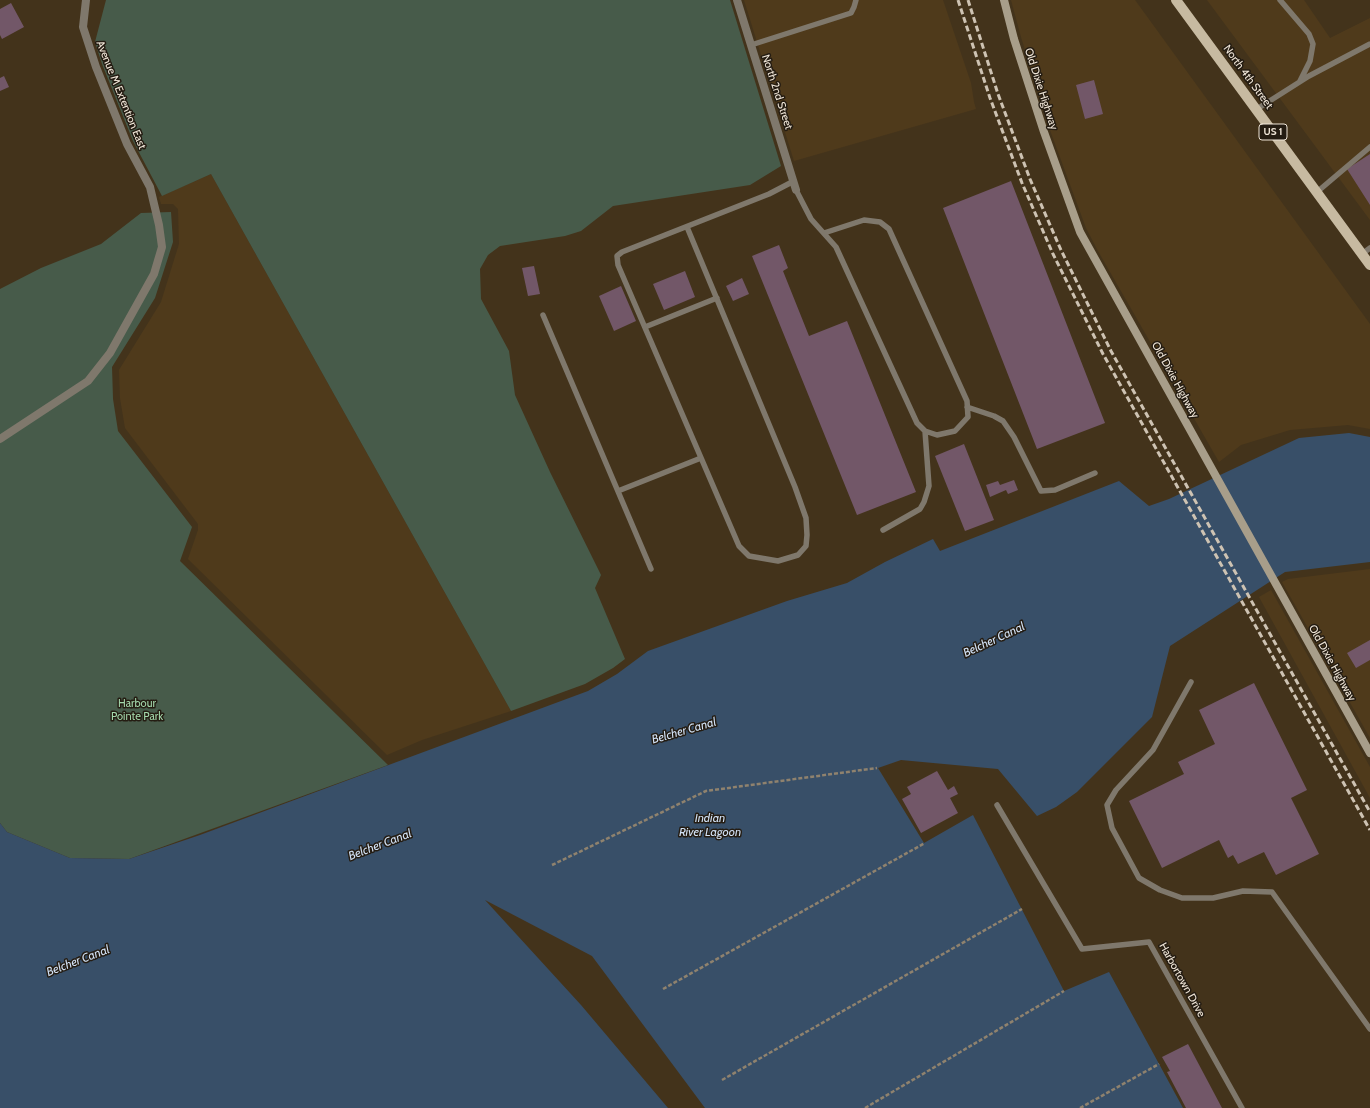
<!DOCTYPE html>
<style>
body{margin:0}
canvas{display:block;background:#43331b}
</style>
<canvas width="1370" height="1108"></canvas>
<script>
const c = document.querySelector('canvas').getContext('2d');
c.lineJoin = 'round';
function paint(path, color) {
  c.fillStyle = color;
  c.fill(path, 'evenodd');
}
function toPath(rows) {
  const path = new Path2D();
  for (const r of rows) {
    path.moveTo(r[0], r[1]);
    for (let i = 2; i < r.length; i += 2) path.lineTo(r[i], r[i + 1]);
  }
  return path;
}
function strokePath(path, color, width, dash) {
  c.strokeStyle = color;
  c.lineWidth = width;
  c.lineCap = dash ? 'butt' : 'round';
  c.setLineDash(dash || []);
  c.stroke(path);
}
function label(font, color, halo, rows, align = 'center') {
  c.font = font + ' Cabin,sans-serif';
  c.lineWidth = 3;
  c.setLineDash([]);
  c.textBaseline = 'middle';
  c.strokeStyle = halo;
  c.fillStyle = color;
  for (const [text, x, y, turn = 0] of rows) {
    c.save();
    c.translate(x, y);
    c.rotate((+turn || 0) * Math.PI / 180);
    c.textAlign = isNaN(turn) ? turn : align;
    if (halo) c.strokeText(text, 0, 0);
    c.fillText(text, 0, 0);
    c.restore();
  }
}
paint(toPath([
 [744,0,943,0,971,83,974,102,976,109,794,161],
 [1011,0,1135,0,1370,324,1370,429,1348,425,1290,430,1241,445,1219,462,1098,251,1086,228,1050,130,1021,37],
 [1207,0,1304,0,1330,38,1370,18,1370,220],
 [211,174,511,711,422,740,387,755,188,559,198,530,198,524,125,428,120,398,119,370,161,302,179,244,178,209,173,204,161,204,159,197],
 [1370,569,1370,738,1282,582,1288,579],
 [1271,590,1370,767,1370,798,1259,597]
]), '#4f3a1b');
paint(toPath([
 [106,0,730,0,781,166,750,185,613,206,581,231,565,236,500,246,488,255,480,269,481,299,509,351,515,395,550,472,601,575,595,588,625,659,613,668,585,684,511,711,211,174,162,196,133,141,102,64,95,42],
 [171,212,173,242,155,298,112,367,113,399,118,431,192,527,180,561,388,765,129,859,70,858,7,832,0,823,0,289,41,268,101,244,141,213]
]), '#475b4a');
paint(toPath([
 [1349,433,1370,437,1370,562,1285,572,1170,646,1152,717,1077,792,1056,807,1037,816,998,769,901,760,878,768,924,843,973,815,1064,991,1109,972,1183,1108,705,1108,592,956,485,900,581,1005,668,1108,0,1108,0,823,7,832,70,858,129,859,200,835,588,691,617,674,648,651,787,601,847,583,885,562,933,539,940,551,1119,481,1149,506,1169,499,1299,438]
]), '#384f68');
paint(toPath([
 [11,3,24,27,2,39,0,35,0,9],
 [4,76,9,87,0,91,0,78],
 [1094,80,1103,114,1085,119,1076,85],
 [1370,154,1370,205,1347,169],
 [1011,181,1105,423,1037,449,943,208],
 [779,245,788,268,783,271,809,336,847,321,916,492,857,515,752,256],
 [534,266,540,294,528,296,522,268],
 [685,271,695,297,664,310,653,284],
 [742,278,749,294,733,301,726,286],
 [621,286,636,321,614,331,599,296],
 [964,444,994,520,965,531,935,456],
 [1014,480,1018,490,1008,494,1006,490,990,497,986,485,998,481,1000,485],
 [1370,640,1370,660,1356,668,1347,653],
 [1254,683,1307,790,1291,798,1319,854,1276,875,1264,852,1238,864,1233,855,1228,858,1219,840,1162,868,1129,801,1184,774,1178,762,1215,744,1199,710],
 [937,771,948,790,954,786,958,794,950,798,958,813,921,833,902,799,911,794,907,787],
 [1188,1044,1222,1108,1186,1108,1167,1072,1170,1071,1162,1057]
]), '#725768');
strokePath(toPath([
 [552,865,706,791,877,768],
 [663,989,925,843],
 [722,1080,1022,909],
 [865,1108,1064,991],
 [1080,1108,1159,1064]
]), '#8f826e', 2.5, [4, 2]);
strokePath(toPath([
 [1280,0,1309,34,1313,44,1310,61,1300,81],
 [751,45,851,13,854,7,856,0],
 [1257,109,1309,76,1370,44],
 [796,190,811,219,836,247,917,423,925,431,937,435,955,431,968,417,967,401,889,229,880,222,864,220,824,233],
 [1317,192,1370,147],
 [687,227,795,487,806,518,807,535,806,546,798,555,778,561,749,556,739,546,618,265,617,256,622,252,769,194,794,181],
 [1362,254,1370,248],
 [543,315,651,569],
 [645,327,717,298],
 [967,407,994,416,1003,421,1014,437,1041,491,1055,490,1095,473],
 [618,491,701,458],
 [883,530,920,509,924,502,929,486,925,431],
 [1191,682,1153,750,1116,790,1107,805,1112,828,1139,878,1160,890,1182,898,1213,898,1243,891,1272,892,1370,1029],
 [997,805,1082,949,1149,942,1242,1108]
]), '#7f786c', 5.5);
strokePath(toPath([
 [737,0,796,190],
 [0,439,88,381,110,353,154,274,162,247,159,225,150,187,127,144,96,67,83,27,86,0]
]), '#7f786c', 8);
strokePath(toPath([
 [1004,0,1014,39,1044,132,1080,232,1370,753]
]), '#a89e8a', 8);
strokePath(toPath([
 [1176,0,1370,265]
]), '#c7baa1', 10);
strokePath(toPath([
 [958,0,990,98,1022,183,1053,254,1103,354,1370,830],
 [968,0,998,94,1030,179,1061,250,1111,351,1370,812]
]), '#cec3b3', 3, [6, 3]);
for (const [x, y, w] of [
 [1273,132,28]
]) {
  const box = new Path2D();
  box.roundRect(x - w / 2, y - 8, w, 16, 3);
  c.fillStyle = '#241c12';
  c.fill(box);
  strokePath(box, '#f0e6d8', 1);
}
label('bold 10px', '#f0e6d8', null, [
 ["US 1",1273,132]
]);
label('11px', '#f0e6d8', '#241c12', [
 ["North 4th Street",1248,77,54],
 ["Old Dixie Highway",1041,89,72],
 ["North 2nd Street",777,92,72],
 ["Avenue M Extention East",121,95,68],
 ["Old Dixie Highway",1175,380,61],
 ["Old Dixie Highway",1332,663,61],
 ["Harbortown Drive",1182,980,61]
]);
label('11px', '#a4d8ac', '#241c12', [
 ["Harbour",137,704],
 ["Pointe Park",137,717]
]);
label('italic 12px', '#d2e2f6', '#241c12', [
 ["Belcher Canal",994,640,-25],
 ["Belcher Canal",684,731,-16],
 ["Indian",710,818],
 ["River Lagoon",710,832],
 ["Belcher Canal",380,845,-21],
 ["Belcher Canal",78,961,-21]
]);
</script>
